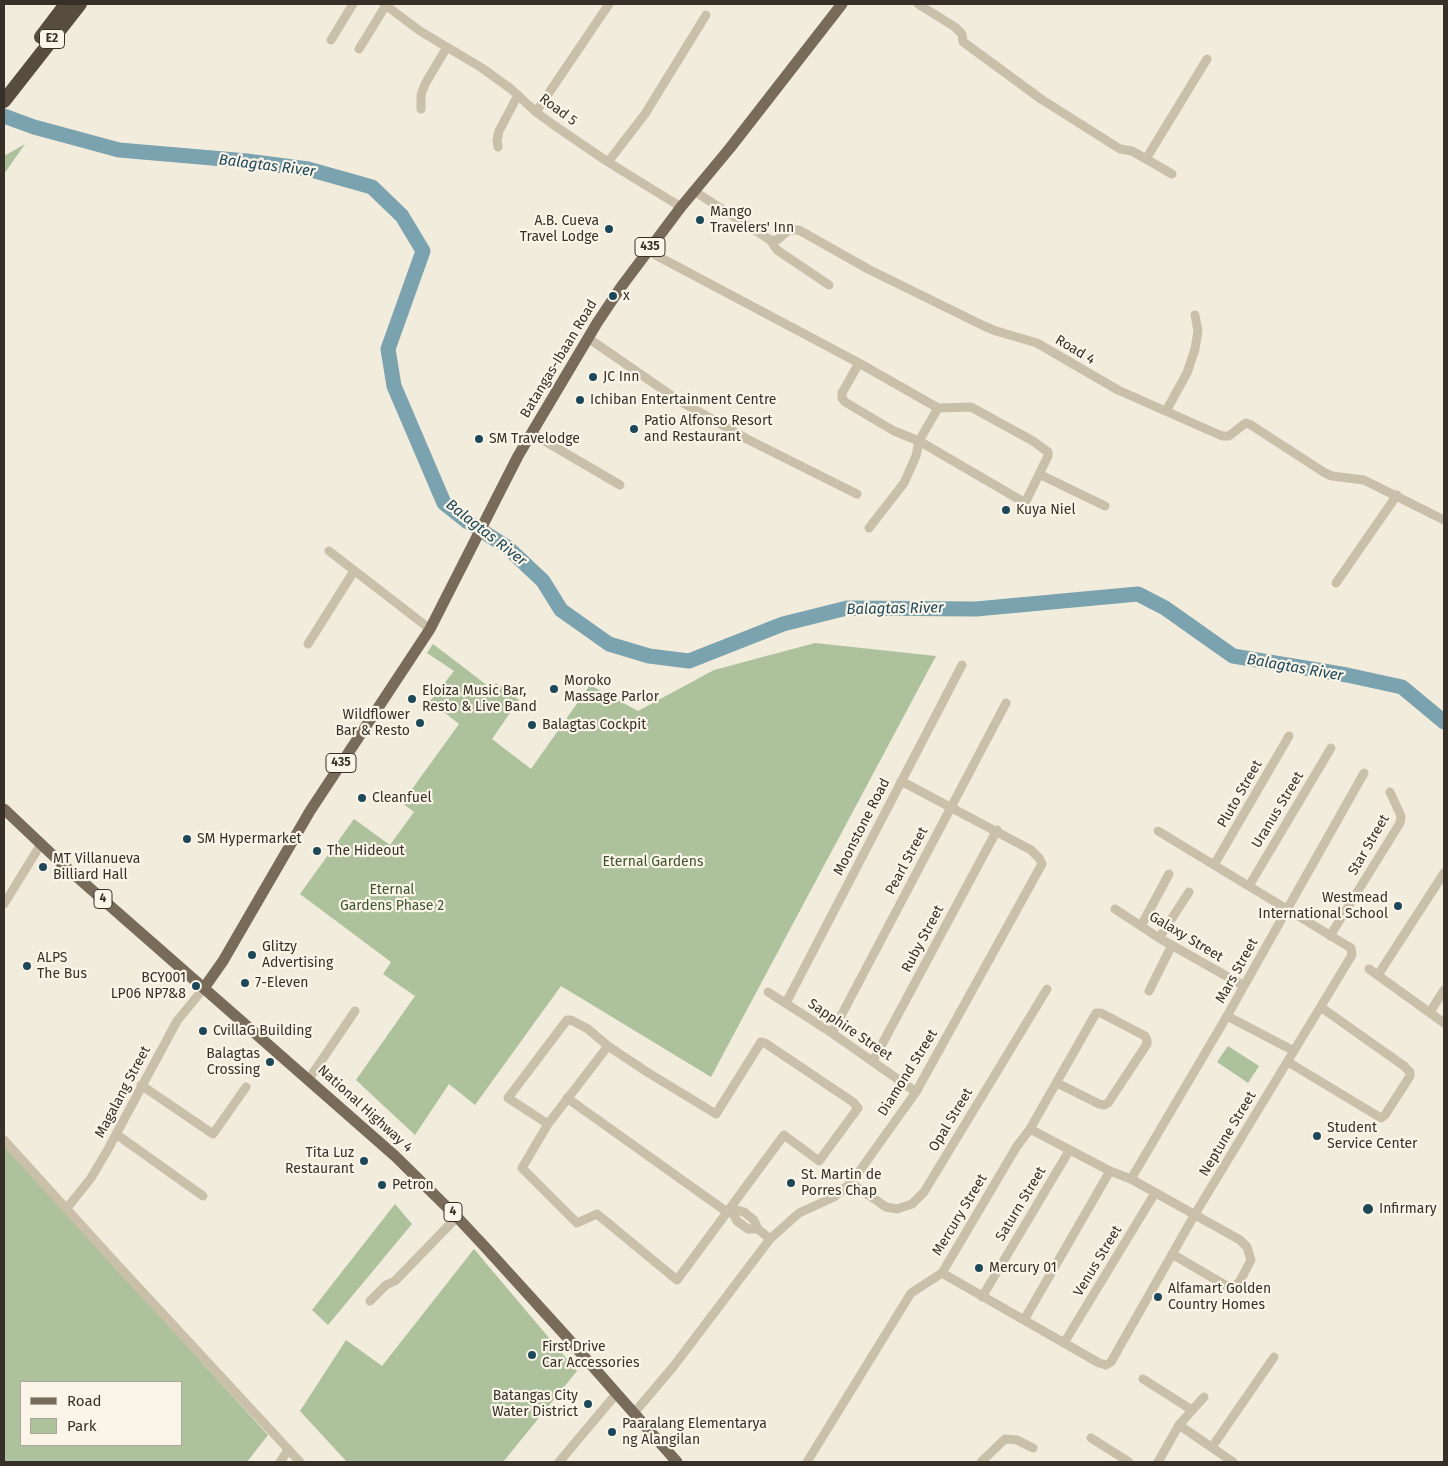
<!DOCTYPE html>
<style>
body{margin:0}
#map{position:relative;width:1448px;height:1466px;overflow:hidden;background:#f2ecdc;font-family:"Fira Sans",sans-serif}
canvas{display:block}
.frame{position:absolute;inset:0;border:5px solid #373028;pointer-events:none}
.legend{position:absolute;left:20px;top:1381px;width:162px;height:65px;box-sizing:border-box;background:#faf5e8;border:1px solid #aca69b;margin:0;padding:6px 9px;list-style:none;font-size:15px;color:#373028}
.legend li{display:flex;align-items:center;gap:10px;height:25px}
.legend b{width:25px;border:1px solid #aca69b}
</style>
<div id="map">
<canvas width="1448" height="1466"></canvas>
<div class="frame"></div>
<ul class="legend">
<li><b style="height:6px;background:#796b59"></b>Road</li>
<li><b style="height:14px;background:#acc19c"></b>Park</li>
</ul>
</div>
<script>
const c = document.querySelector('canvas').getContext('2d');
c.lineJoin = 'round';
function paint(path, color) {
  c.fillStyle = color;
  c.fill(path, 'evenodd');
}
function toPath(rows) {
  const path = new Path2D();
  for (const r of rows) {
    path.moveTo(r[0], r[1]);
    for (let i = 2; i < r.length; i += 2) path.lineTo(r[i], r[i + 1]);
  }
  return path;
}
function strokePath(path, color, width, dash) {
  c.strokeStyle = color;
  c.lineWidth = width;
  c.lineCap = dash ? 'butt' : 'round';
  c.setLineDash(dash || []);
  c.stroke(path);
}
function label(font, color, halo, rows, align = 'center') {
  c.font = font + ' "Fira Sans",sans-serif';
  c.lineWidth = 4.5;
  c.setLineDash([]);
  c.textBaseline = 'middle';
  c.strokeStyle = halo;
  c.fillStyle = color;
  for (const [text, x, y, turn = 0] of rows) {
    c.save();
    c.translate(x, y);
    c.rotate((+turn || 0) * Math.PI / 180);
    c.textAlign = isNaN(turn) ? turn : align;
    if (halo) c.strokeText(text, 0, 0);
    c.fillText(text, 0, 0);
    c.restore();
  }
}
paint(toPath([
 [25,144,4,174,4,156],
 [815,643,936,656,711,1077,561,986,475,1105,449,1084,415,1135,356,1080,415,996,383,974,391,962,300,894,354,819,390,845,414,812,402,803,459,724,430,701,454,671,427,653,433,644,492,689,496,683,519,700,492,739,531,769,590,685,638,711,714,670],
 [1228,1046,1259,1066,1248,1083,1217,1062],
 [4,1145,268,1435,247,1462,4,1462],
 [21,1382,181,1382,181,1445,21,1445],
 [395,1204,412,1224,328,1325,312,1310],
 [474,1249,577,1371,503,1462,347,1462,300,1411,346,1340,382,1366]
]), '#acc19c');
strokePath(toPath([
 [4,116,34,127,119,150,247,161,308,169,372,187,402,216,423,251,388,349,394,386,444,503,468,522,507,547,543,581,561,610,609,644,649,656,689,661,783,624,847,608,976,609,1138,594,1165,608,1233,656,1347,675,1402,687,1444,722]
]), '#7ba2af', 15);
strokePath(toPath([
 [384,4,420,31,482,68,511,89,536,112,555,126,608,162,681,207],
 [918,4,955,27,962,34,963,42,966,44,1041,99,1120,149,1132,151,1172,174],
 [331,40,353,4],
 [359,49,386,5],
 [421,109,421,95,425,84,447,47],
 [536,112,609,4],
 [498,147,497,140,499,131,518,95],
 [1146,159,1207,59],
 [608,162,645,114,706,15],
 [694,191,770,240,777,240,789,230,799,230,868,269,984,326,996,331,1037,343,1118,390,1222,436,1229,436,1243,425,1246,423,1251,425,1325,473,1332,476,1364,480,1444,520],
 [770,240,777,250,829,285],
 [648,251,859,363,938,408,971,407,1033,441,1048,452,1048,456,1026,501,1022,501,919,441,894,431,845,402,842,398,842,393,859,363],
 [588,338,678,400,747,439,857,494],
 [1166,411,1187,373,1195,349,1198,331,1195,315],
 [531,433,620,485],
 [1039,474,1105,506],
 [869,528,904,483,916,456,919,441,938,408],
 [329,551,430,629],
 [1336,583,1397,495],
 [308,644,354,571],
 [1214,865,1289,736],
 [1249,886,1331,748],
 [4,904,41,844],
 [1115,909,1159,938,1244,986],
 [1141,926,1169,874],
 [1330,936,1400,823,1401,816,1390,792],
 [1159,938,1189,892],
 [1369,969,1444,1023],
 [1378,975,1444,873],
 [1149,991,1172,945],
 [768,992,832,1033,916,1092],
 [786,1003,962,665],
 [1430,1012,1444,990],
 [1227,1016,1294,1051],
 [832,1033,1006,703],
 [873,1061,997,830],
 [1288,1062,1381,1118,1385,1115,1410,1076,1410,1072,1404,1066,1322,1008],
 [309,1079,355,1011],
 [141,1085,213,1134,246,1087],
 [567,1098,727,1212],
 [548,1124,508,1098,567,1020,571,1020,588,1029,608,1046,647,1072,716,1114,761,1042,765,1043,853,1102,858,1108,819,1161,784,1135,677,1280,597,1214,577,1223,522,1168,548,1124,608,1046],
 [1030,1129,1096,1013,1101,1013,1145,1036,1147,1040,1147,1044,1108,1103,1104,1105,1099,1104,1057,1083],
 [116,1134,203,1196],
 [4,1140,114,1261,300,1462],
 [1131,1179,1227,1016,1364,773],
 [851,1183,886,1207,897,1209,912,1204,924,1192,1047,989],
 [67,1208,91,1178,107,1151,177,1021,204,988],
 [758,1229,748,1229,737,1221,730,1208,744,1212,754,1220,758,1229,770,1239],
 [942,1273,1099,1363,1106,1365,1111,1362,1195,1214,1352,955,1351,948,1346,945,1158,831],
 [982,1297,1069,1151],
 [370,1301,386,1285,395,1281,457,1217],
 [1024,1320,1110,1171],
 [1064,1343,1155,1193],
 [1143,1379,1192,1410],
 [634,1413,673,1367,770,1239,799,1213,834,1197,851,1183,916,1092,1042,864,1039,858,1031,850,901,781],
 [1179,1425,1233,1462],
 [1091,1438,1129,1462],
 [1212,1447,1274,1357],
 [280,1462,288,1450],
 [559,1462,617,1393],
 [807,1462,911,1293,942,1273,1017,1146,1030,1129,1110,1171,1131,1179,1240,1240,1247,1247,1251,1260,1240,1281,1234,1287,1225,1285,1172,1254],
 [981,1462,1005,1439,1017,1440,1033,1448],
 [1158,1462,1179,1425,1204,1397]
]), '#cabfa8', 9);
strokePath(toPath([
 [4,809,60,862,395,1156,457,1217,486,1248,565,1335,677,1462],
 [204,988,223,961,310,811,430,629,518,456,597,323,621,287,681,207,730,148,842,4]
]), '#796b59', 11);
strokePath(toPath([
 [41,37,66,4],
 [4,101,80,4]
]), '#584c3f', 14);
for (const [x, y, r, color] of [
 [700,220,5,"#1d4859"],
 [609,229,5,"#1d4859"],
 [613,296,5,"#1d4859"],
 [593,377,5,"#1d4859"],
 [580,400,5,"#1d4859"],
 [634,429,5,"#1d4859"],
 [479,439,5,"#1d4859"],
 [1006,510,5,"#1d4859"],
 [554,689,5,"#1d4859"],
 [412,699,5,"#1d4859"],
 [420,723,5,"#1d4859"],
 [532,725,5,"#1d4859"],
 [362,798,5,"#1d4859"],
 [187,839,5,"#1d4859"],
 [317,851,5,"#1d4859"],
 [43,867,5,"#1d4859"],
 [1398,906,5,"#1d4859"],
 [252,955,5,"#1d4859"],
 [27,966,5,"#1d4859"],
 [245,983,5,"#1d4859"],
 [196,986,5,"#1d4859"],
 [203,1031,5,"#1d4859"],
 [270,1062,5,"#1d4859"],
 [1317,1136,5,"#1d4859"],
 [364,1161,5,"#1d4859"],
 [791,1183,5,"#1d4859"],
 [382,1185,5,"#1d4859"],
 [1368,1209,6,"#1d4859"],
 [979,1268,5,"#1d4859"],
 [1158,1297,5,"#1d4859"],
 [532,1355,5,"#1d4859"],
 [588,1404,5,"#1d4859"],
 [612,1432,5,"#1d4859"]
]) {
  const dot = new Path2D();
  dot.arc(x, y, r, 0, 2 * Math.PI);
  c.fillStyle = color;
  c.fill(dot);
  strokePath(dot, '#faf5e8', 2);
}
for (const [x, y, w] of [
 [52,39,25],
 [650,247,30],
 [341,763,30],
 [103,899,18],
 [453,1212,18]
]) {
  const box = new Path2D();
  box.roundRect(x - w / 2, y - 9.5, w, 19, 4);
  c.fillStyle = '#faf5e8';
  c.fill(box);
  strokePath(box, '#373028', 1);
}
label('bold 12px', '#373028', null, [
 ["E2",52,39],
 ["435",650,247],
 ["435",341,763],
 ["4",103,899],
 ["4",453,1212]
]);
label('14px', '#373028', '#faf5e8', [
 ["Road 5",558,110,37],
 ["Road 4",1075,350,31],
 ["Batangas-Ibaan Road",559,359,-59],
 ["Pluto Street",1240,794,-60],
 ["Uranus Street",1278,810,-59],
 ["Moonstone Road",862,827,-63],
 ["Star Street",1369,845,-60],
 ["Pearl Street",907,861,-62],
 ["Galaxy Street",1186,937,31],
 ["Ruby Street",923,939,-62],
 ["Mars Street",1237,971,-61],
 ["Sapphire Street",850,1030,34],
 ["Diamond Street",908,1073,-58],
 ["Magalang Street",123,1092,-62],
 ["National Highway 4",365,1109,42],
 ["Opal Street",951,1120,-59],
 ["Neptune Street",1228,1134,-59],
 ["Saturn Street",1021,1204,-59],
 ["Mercury Street",960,1215,-59],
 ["Venus Street",1098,1261,-59]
]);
label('14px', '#373028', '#faf5e8', [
 ["Mango",710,212],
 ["Travelers' Inn",710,228],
 ["A.B. Cueva",599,221,"right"],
 ["Travel Lodge",599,237,"right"],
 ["x",623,296],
 ["JC Inn",603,377],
 ["Ichiban Entertainment Centre",590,400],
 ["Patio Alfonso Resort",644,421],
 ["and Restaurant",644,437],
 ["SM Travelodge",489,439],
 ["Kuya Niel",1016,510],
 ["Moroko",564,681],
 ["Massage Parlor",564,697],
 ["Eloiza Music Bar,",422,691],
 ["Resto & Live Band",422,707],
 ["Wildflower",410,715,"right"],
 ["Bar & Resto",410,731,"right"],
 ["Balagtas Cockpit",542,725],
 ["Cleanfuel",372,798],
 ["SM Hypermarket",197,839],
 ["The Hideout",327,851],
 ["MT Villanueva",53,859],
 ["Billiard Hall",53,875],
 ["Westmead",1388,898,"right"],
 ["International School",1388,914,"right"],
 ["Glitzy",262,947],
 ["Advertising",262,963],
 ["ALPS",37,958],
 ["The Bus",37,974],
 ["BCY001",186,978,"right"],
 ["LP06 NP7&8",186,994,"right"],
 ["7-Eleven",255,983],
 ["CvillaG Building",213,1031],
 ["Balagtas",260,1054,"right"],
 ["Crossing",260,1070,"right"],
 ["Student",1327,1128],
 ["Service Center",1327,1144],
 ["Tita Luz",354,1153,"right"],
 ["Restaurant",354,1169,"right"],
 ["St. Martin de",801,1175],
 ["Porres Chap",801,1191],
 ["Petron",392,1185],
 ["Infirmary",1379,1209],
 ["Mercury 01",989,1268],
 ["Alfamart Golden",1168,1289],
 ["Country Homes",1168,1305],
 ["First Drive",542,1347],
 ["Car Accessories",542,1363],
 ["Batangas City",578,1396,"right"],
 ["Water District",578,1412,"right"],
 ["Paaralang Elementarya",622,1424],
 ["ng Alangilan",622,1440]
], 'left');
label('14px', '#3d552c', '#faf5e8', [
 ["Eternal Gardens",653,862],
 ["Eternal",392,890],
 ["Gardens Phase 2",392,906]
]);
label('italic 15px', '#1d4859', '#faf5e8', [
 ["Balagtas River",267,166,7],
 ["Balagtas River",486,533,38],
 ["Balagtas River",895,609,-1],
 ["Balagtas River",1295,668,10]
]);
</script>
